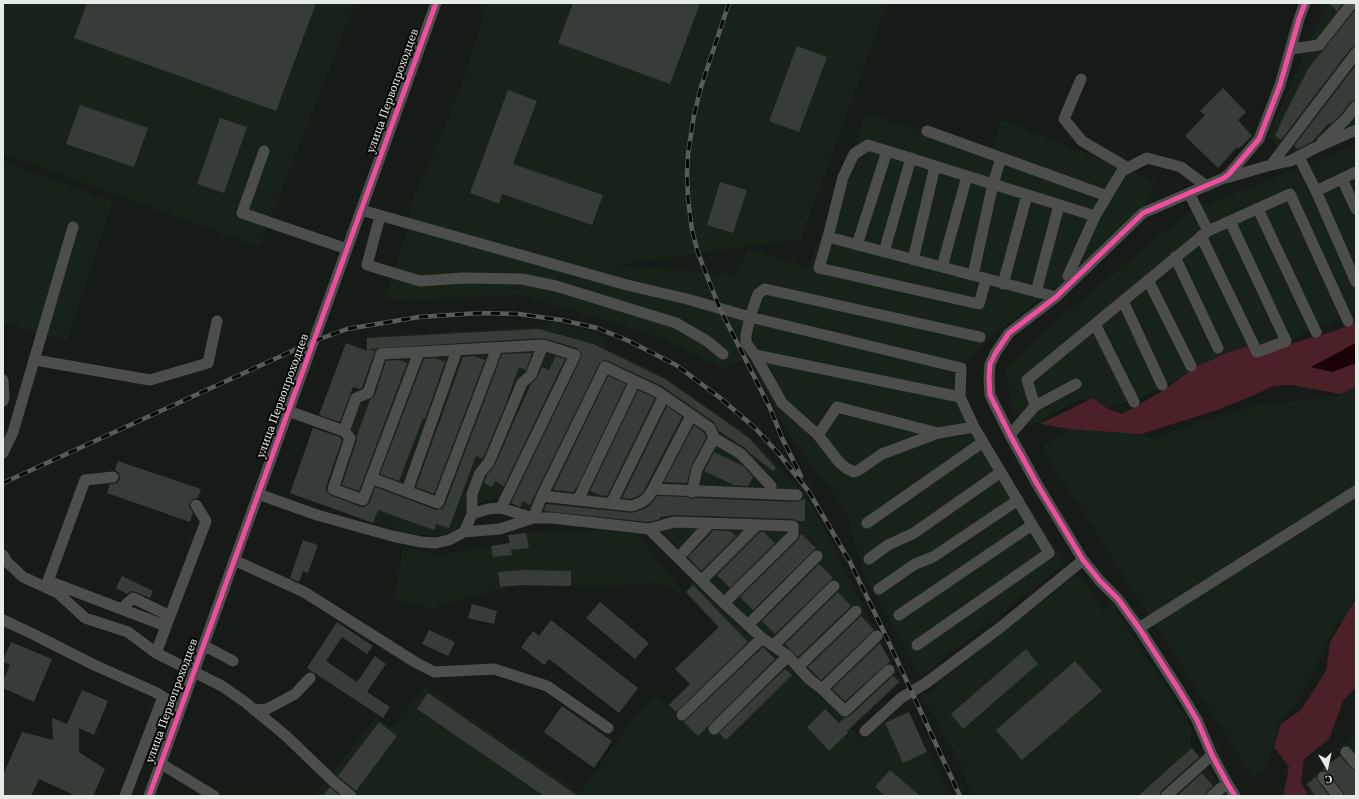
<!DOCTYPE html>
<meta charset="utf-8">
<style>
body{margin:0}
#map{position:relative;width:1359px;height:799px;overflow:hidden;background:#171b17;font-family:"Source Serif 4",serif}
canvas{display:block}
.frame{position:absolute;inset:0;border:4px solid #e5ebe5;pointer-events:none}
.north{position:absolute;left:1307px;top:747px;width:40px;height:40px;-webkit-text-stroke:3px #040704;paint-order:stroke;rotate:171deg;font-size:11px;font-weight:700;line-height:16px;text-align:center;color:#e5ebe5}
.north::after{content:'';display:block;margin:auto;width:14px;height:18px;background:#e5ebe5;clip-path:polygon(50% 0,100% 100%,50% 72%,0 100%)}
</style>
<div id="map">
<canvas width="1359" height="799"></canvas>
<div class="frame"></div>
<div class="north">С</div>
</div>
<script>
const c = document.querySelector('canvas').getContext('2d');
c.lineJoin = 'round';
function paint(path, color) {
  c.fillStyle = color;
  c.fill(path, 'evenodd');
}
function toPath(rows) {
  const path = new Path2D();
  for (const r of rows) {
    path.moveTo(r[0], r[1]);
    for (let i = 2; i < r.length; i += 2) path.lineTo(r[i], r[i + 1]);
  }
  return path;
}
function strokePath(path, color, width, dash) {
  c.strokeStyle = color;
  c.lineWidth = width;
  c.lineCap = dash ? 'butt' : 'round';
  c.setLineDash(dash || []);
  c.stroke(path);
}
function label(font, color, halo, rows, align = 'center') {
  c.font = font + ' "Source Serif 4",serif';
  c.lineWidth = 4;
  c.setLineDash([]);
  c.textBaseline = 'middle';
  c.strokeStyle = halo;
  c.fillStyle = color;
  for (const [text, x, y, turn = 0] of rows) {
    c.save();
    c.translate(x, y);
    c.rotate((+turn || 0) * Math.PI / 180);
    c.textAlign = isNaN(turn) ? turn : align;
    if (halo) c.strokeText(text, 0, 0);
    c.fillText(text, 0, 0);
    c.restore();
  }
}
paint(toPath([
 [3,3,355,3,259,247,3,154],
 [487,3,887,3,801,239,618,265,736,275,748,249,809,267,866,113,992,153,1001,119,1156,181,1144,207,1062,285,1043,296,987,340,965,364,957,399,1066,563,921,676,865,577,845,508,794,443,748,356,724,370,652,335,521,295,409,301,385,299,406,233,414,196,442,135,466,73],
 [1328,3,1356,3,1356,124,1298,153,1277,145,1269,135,1319,20],
 [1356,145,1356,311,1266,350,1245,345,1141,397,1107,409,1081,399,1033,425,1014,412,1006,376,1007,367,1065,313,1189,211],
 [3,161,113,201,67,341,3,323],
 [552,322,594,332,605,338,606,349,666,377,751,437,806,497,823,526,901,682,851,729,864,741,884,721,909,710,928,753,950,796,314,796,376,717,391,727,425,687,580,793,616,741,655,694,667,705,733,643,684,592,701,572,656,525,523,510,497,498,466,506,460,524,449,534,430,536,404,533,322,504,375,358,365,354,366,350,365,337,534,327],
 [1356,387,1356,591,1347,618,1336,624,1299,701,1279,723,1265,771,1253,777,1045,453,1043,446,1085,421,1154,438,1205,420,1260,404,1339,396],
 [596,530,638,534,684,594,658,583,605,587,522,586,503,588,432,609,395,599,403,546,434,554,463,551,509,543,508,535,544,531],
 [1074,577,1084,580,1103,610,1112,604,1192,728,1190,749,1192,747,1200,757,1227,796,972,796,960,763,922,696,932,694,937,684],
 [1356,735,1356,796,1313,796,1304,785,1339,754,1336,750]
]), '#172318');
paint(toPath([
 [1356,322,1356,343,1312,367,1332,372,1356,363,1356,387,1340,394,1291,385,1273,386,1252,396,1217,410,1141,434,1071,429,1040,424,1093,398,1108,409,1122,414,1161,392,1196,367,1224,354,1253,344,1268,350,1335,331],
 [1356,599,1356,687,1343,701,1329,739,1304,759,1301,783,1309,796,1283,796,1289,767,1274,747,1281,724,1301,710,1326,671,1330,642]
]), '#4b2127');
paint(toPath([
 [1356,343,1356,363,1332,372,1311,367]
]), '#1b0205');
paint(toPath([
 [87,3,316,3,276,111,74,38],
 [573,3,700,3,670,84,558,43],
 [1329,3,1343,3,1337,11],
 [1356,9,1356,46,1350,49,1281,140,1275,136,1285,114,1308,69],
 [797,46,827,57,799,132,769,121],
 [1356,65,1356,99,1350,102,1341,114,1332,123,1328,124,1313,141,1298,149,1294,146],
 [1223,88,1246,112,1238,120,1252,136,1238,149,1237,147,1218,168,1185,136,1205,115,1200,111],
 [508,90,537,101,513,164,603,195,592,225,502,194,499,204,470,193],
 [80,105,148,128,134,167,66,144],
 [220,118,247,127,224,193,197,184],
 [720,182,747,190,733,233,707,225],
 [539,329,593,344,665,379,749,438,776,468,773,471,751,454,745,448,719,431,714,422,662,386,608,361,604,360,599,364,530,505,523,501,520,507,511,503,581,358,582,354,577,348,543,338,368,349,375,351,362,388,359,389,353,387,340,422,319,415,346,343,367,351,367,338],
 [532,353,526,370,519,367,505,406,483,458,476,456,449,528,436,524,434,530,378,510,373,523,290,493,313,428,340,437,342,440,326,487,326,491,330,495,361,507,365,507,370,502,375,487,436,510,442,509,445,505,502,354],
 [474,356,485,360,434,494,416,487,463,357],
 [556,356,565,359,504,486,495,481,492,487,484,483,487,475,495,465,516,417,531,384,537,378,542,367,549,370],
 [435,358,445,362,425,419,423,418,399,481,380,474,424,359],
 [399,360,407,363,359,491,342,485,357,440,357,436,370,400,375,395,386,361],
 [608,376,626,384,578,485,573,492,553,490],
 [638,390,655,398,607,496,600,495,590,491],
 [667,406,682,417,643,492,638,496,631,499,622,498],
 [694,425,704,433,706,438,691,466,687,483,664,482],
 [714,452,743,466,753,477,748,486,734,485,704,471],
 [118,461,201,489,198,498,193,499,190,502,189,506,193,513,190,522,107,493,110,484,117,483,120,479,119,473,115,470],
 [657,496,688,497,691,499,696,498,797,502,805,499,805,521,798,521,793,519,674,515,660,517,660,519,648,522,544,511,546,504,632,513,646,508,653,502],
 [714,530,730,531,736,536,701,571,688,557],
 [760,532,764,532,775,543,730,588,717,575],
 [526,533,529,548,511,550,512,555,493,557,491,546,510,543,508,535],
 [801,534,816,548,753,610,740,597,798,540],
 [303,540,318,545,308,573,303,571,299,582,290,578],
 [819,564,833,578,775,634,762,621],
 [521,570,571,571,571,586,521,585,500,587,498,572],
 [122,576,153,591,150,598,136,592,132,591,127,594,116,588],
 [693,585,748,642,676,712,669,705,690,684,675,669,719,627,686,592],
 [838,592,851,606,798,657,785,644],
 [600,602,649,643,635,659,586,618],
 [472,604,497,611,494,624,468,618],
 [861,616,874,630,821,680,808,667],
 [551,620,638,688,619,713,549,659,544,665,521,647,533,631,539,636],
 [337,622,373,646,367,654,342,637,326,661,357,682,375,656,386,664,367,692,390,707,383,718,307,668],
 [429,630,455,642,448,656,422,644],
 [11,642,52,659,34,702,3,688,3,681,10,665,3,662,3,660],
 [880,643,890,661,845,701,832,689],
 [763,647,775,659,698,736,684,722],
 [1026,649,1038,664,963,729,951,714],
 [1075,661,1102,691,1022,760,996,730],
 [785,669,792,675,726,740,719,733],
 [893,676,899,682,847,731,848,733,829,751,807,727,825,709,839,723,845,718,850,716],
 [82,690,108,701,94,735,79,728,79,752,105,769,93,796,76,796,39,779,31,796,3,796,3,775,22,732,53,740,52,718,67,724],
 [428,693,578,796,544,796,417,709],
 [562,706,612,741,594,768,544,732],
 [909,712,927,752,903,763,885,723],
 [379,722,397,736,356,791,338,776],
 [1192,748,1199,757,1161,791,1159,796,1138,796],
 [1340,756,1351,768,1356,771,1356,796,1345,796,1343,792,1328,773,1324,770,1324,768],
 [890,770,904,782,920,796,885,796,875,787],
 [1202,773,1213,786,1207,791,1205,796,1177,796],
 [1316,777,1318,781,1329,796,1316,796,1307,784],
 [330,787,340,796,323,796]
]), '#383c38');
strokePath(toPath([
 [1291,49,1319,45,1352,3],
 [1081,79,1064,119,1082,141,1128,168],
 [927,131,1107,196],
 [1322,142,1346,119,1356,106],
 [264,151,242,213,347,249],
 [1299,157,1316,191,1356,172],
 [1271,165,1356,53],
 [1226,178,1267,166,1290,161,1315,148,1356,130],
 [1342,179,1356,209],
 [1316,191,1356,282],
 [1189,193,1208,231,1290,194,1348,321],
 [1258,209,1316,332],
 [361,210,627,285,687,299,750,317,961,368,960,397,974,427,1049,553,917,645],
 [380,216,367,265,420,281,463,278,522,279,556,286,676,323,707,341,723,354],
 [1201,236,1257,352,1286,341,1230,221],
 [828,237,819,268,979,304,986,279],
 [857,245,887,151],
 [884,252,911,158],
 [1175,257,1218,348],
 [913,260,935,166],
 [942,267,967,176],
 [973,275,993,184,1001,158],
 [1068,276,1095,216],
 [1148,280,1191,366],
 [1003,284,1027,195],
 [1036,292,1059,205],
 [1056,297,828,237,843,177,854,154,868,145,1095,216,1122,171,1147,158,1181,167,1206,186],
 [1123,301,1162,385],
 [1095,324,1134,402],
 [419,352,363,500,333,489,350,438,344,431,356,398,368,393,381,354,419,352,543,345,575,355,501,508],
 [755,355,782,403,818,435,839,462,846,468,854,472,859,470,882,454,938,433,974,427],
 [35,360,150,380,208,363,217,321],
 [3,380,4,397,3,401],
 [960,397,755,355,746,343,746,335,750,317,758,294,765,289,980,337],
 [1035,406,1076,384],
 [288,411,344,431],
 [818,435,837,407,938,433],
 [1010,435,1035,406,1027,380,1208,231],
 [3,453,13,432,73,227],
 [113,477,85,480,48,581,166,626],
 [371,478,438,503,497,348],
 [653,489,691,416],
 [407,491,457,350],
 [692,492,697,469,714,438],
 [258,494,317,515,392,536,421,542,436,543,449,540,464,532,500,529,533,518,542,496,632,506,642,502,648,497,653,489,797,495],
 [542,496,605,367,658,392,710,428,714,438,741,454,771,486,770,494],
 [578,500,635,381],
 [611,504,664,396],
 [472,514,472,494,480,473,489,462,522,383,531,375,543,345],
 [867,523,983,442],
 [649,529,674,522,793,526,793,535,724,603],
 [464,532,472,514,488,509,501,508,533,518,552,518,649,529,724,603,762,638,788,656,809,679,822,689,845,711,889,670],
 [3,555,7,562,23,577,58,593,85,618,128,632,156,653,222,686,245,702,285,735,334,782,351,796],
 [679,557,710,523],
 [869,559,888,545,914,533,1001,472],
 [234,560,304,592,415,662,434,672,494,669,547,686,608,728],
 [702,580,757,525],
 [879,589,915,564,933,557,1018,500],
 [121,609,133,598,170,616],
 [899,615,1032,525],
 [3,620,35,635,92,664,155,692,180,708],
 [748,625,817,556],
 [1139,628,1356,491],
 [203,645,233,661],
 [773,646,834,586],
 [156,653,206,521,196,505],
 [799,666,856,611],
 [822,689,877,636],
 [254,710,267,709,295,694,310,678],
 [682,715,762,638],
 [714,729,788,656],
 [865,731,901,698,926,683,1001,627,1083,560],
 [1346,752,1356,764],
 [160,763,214,796],
 [1323,777,1338,796],
 [125,796,163,697],
 [149,796,436,3],
 [1166,796,1212,755],
 [1212,796,1227,783],
 [1235,796,1227,783,1212,755,1197,720,1179,690,1139,628,1118,599,1100,581,1083,560,1037,484,1010,435,990,395,989,378,990,364,996,352,1009,333,1056,297,1143,213,1224,178,1229,174,1259,139,1280,85,1299,19,1305,3]
]), '#4c4e4c', 11);
const rail = toPath([
 [729,3,701,87,694,115,688,154,687,174,688,199,692,230,698,253,720,309,770,408,782,438,801,476],
 [3,483,314,341,347,329,419,317,480,313,519,314,561,320,597,328,629,341,676,365,719,397,755,428,779,454,809,492,850,562,884,632,960,796]
]);
strokePath(rail, '#585c58', 4.5);
strokePath(rail, '#040704', 3, [9]);
strokePath(toPath([
 [149,796,436,3],
 [1235,796,1227,783,1212,755,1197,720,1179,690,1139,628,1118,599,1100,581,1083,560,1037,484,1010,435,990,395,989,378,990,364,996,352,1009,333,1056,297,1143,213,1224,178,1229,174,1259,139,1280,85,1299,19,1305,3]
]), '#ef4d9e', 5);
label('12px', '#e5ebe5', '#040704', [
 ["улица Первопроходцев",393,91,-70],
 ["улица Первопроходцев",283,396,-70],
 ["улица Первопроходцев",172,701,-70]
]);
</script>
